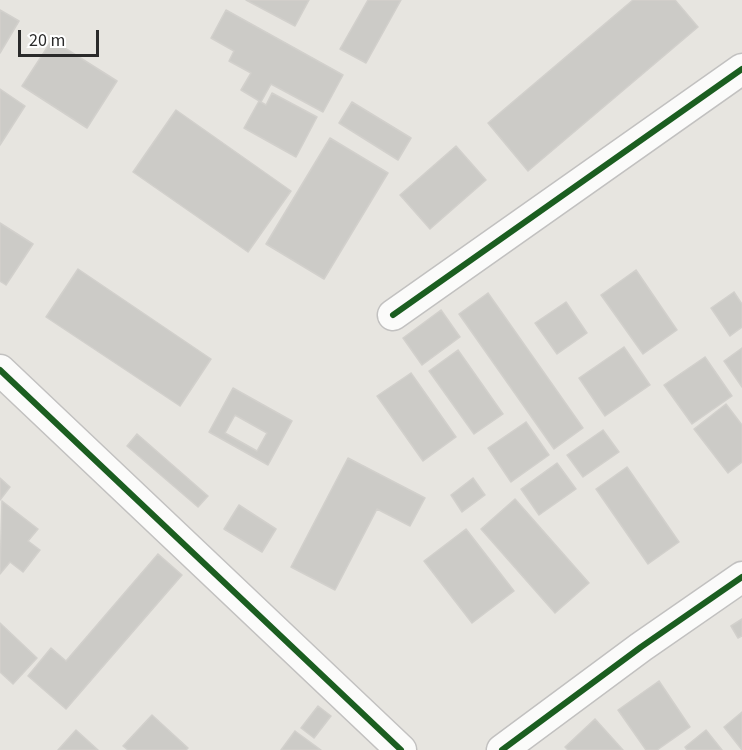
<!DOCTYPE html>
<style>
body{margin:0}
#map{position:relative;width:742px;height:750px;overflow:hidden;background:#e7e5e0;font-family:"Source Sans 3",sans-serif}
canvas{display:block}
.scale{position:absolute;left:18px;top:30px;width:81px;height:27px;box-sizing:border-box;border:3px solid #2a2a2a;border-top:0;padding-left:8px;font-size:18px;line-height:21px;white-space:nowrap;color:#2a2a2a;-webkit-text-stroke:4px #fff;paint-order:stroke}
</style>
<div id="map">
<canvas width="742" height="750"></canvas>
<div class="scale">20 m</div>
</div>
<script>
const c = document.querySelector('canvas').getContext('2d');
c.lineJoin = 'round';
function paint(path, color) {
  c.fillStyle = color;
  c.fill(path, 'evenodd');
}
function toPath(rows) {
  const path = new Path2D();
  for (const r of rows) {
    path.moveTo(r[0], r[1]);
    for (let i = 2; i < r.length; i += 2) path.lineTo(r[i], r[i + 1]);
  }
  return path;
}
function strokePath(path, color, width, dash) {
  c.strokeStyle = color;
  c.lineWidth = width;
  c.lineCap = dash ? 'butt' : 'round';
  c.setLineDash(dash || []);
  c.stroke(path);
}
const building = toPath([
 [246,0,309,0,295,26,246,0],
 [368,0,401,0,366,63,340,49,368,0],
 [633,0,675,0,698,27,528,171,488,123,633,0],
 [0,10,19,21,0,53,0,10],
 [226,10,343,75,323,112,271,84,261,102,241,90,251,73,229,61,234,51,211,38,226,10],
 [52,40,117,81,87,128,22,86,52,40],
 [0,89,25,106,0,145,0,89],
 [272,93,317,117,296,157,244,128,259,101,266,105,272,93],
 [352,102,411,138,398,160,339,123,352,102],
 [176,110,291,191,248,252,133,172,176,110],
 [330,138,388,173,324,279,266,244,330,138],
 [456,146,486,180,430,229,400,195,456,146],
 [0,223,33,244,6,285,0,281,0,223],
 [78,269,211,359,180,406,46,317,78,269],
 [636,270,677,330,643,354,601,295,636,270],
 [734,292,742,304,742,327,730,336,711,308,734,292],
 [488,293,583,428,554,449,459,314,488,293],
 [566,302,587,333,557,354,535,323,566,302],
 [441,310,460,337,422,365,403,338,441,310],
 [624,347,650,385,605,416,579,378,624,347],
 [742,348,742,387,724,361,742,348],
 [458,350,503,414,474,434,429,371,458,350],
 [705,357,732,396,692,424,664,385,705,357],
 [411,373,456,437,423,461,377,396,411,373],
 [233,388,292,421,268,465,209,432,233,388],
 [235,415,267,433,257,451,225,433,235,415],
 [726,404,742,425,742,462,728,473,694,429,726,404],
 [526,422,549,455,511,482,488,448,526,422],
 [603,430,619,452,583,477,567,455,603,430],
 [137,434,208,496,198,507,127,446,137,434],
 [348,458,425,498,410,526,377,509,335,590,291,567,348,458],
 [557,463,576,489,539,515,521,489,557,463],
 [627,467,679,542,648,564,596,489,627,467],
 [0,478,10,487,0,500,0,478],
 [473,478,485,495,462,512,451,495,473,478],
 [515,499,589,583,555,613,481,529,515,499],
 [2,501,38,529,28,541,40,550,23,572,10,562,0,574,2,501],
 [239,505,276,529,262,552,224,529,239,505],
 [466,529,514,591,472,623,424,561,466,529],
 [158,554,182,575,66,709,28,676,51,648,66,661,158,554],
 [742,619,742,636,738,638,731,626,742,619],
 [0,623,37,658,13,684,0,672,0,623],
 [659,681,690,727,657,750,646,750,618,710,659,681],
 [318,706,331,716,314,738,301,728,318,706],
 [742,712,742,750,724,727,742,712],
 [152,715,188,748,186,750,128,750,123,746,152,715],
 [595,719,623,750,568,750,565,747,595,719],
 [76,730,98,750,58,750,76,730],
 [706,730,722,750,687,750,685,747,706,730],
 [295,731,321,750,281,750,295,731]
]);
paint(building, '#cccbc7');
strokePath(building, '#d2d0cc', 1.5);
const street = toPath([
 [393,315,742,69],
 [0,370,401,750],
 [502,750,641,647,742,577]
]);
strokePath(street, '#c2c1c0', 33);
strokePath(street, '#fbfbfa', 30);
strokePath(toPath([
 [393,315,742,69],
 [0,370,401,750],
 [502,750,641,647,742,577]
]), '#1b5e20', 6);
</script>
